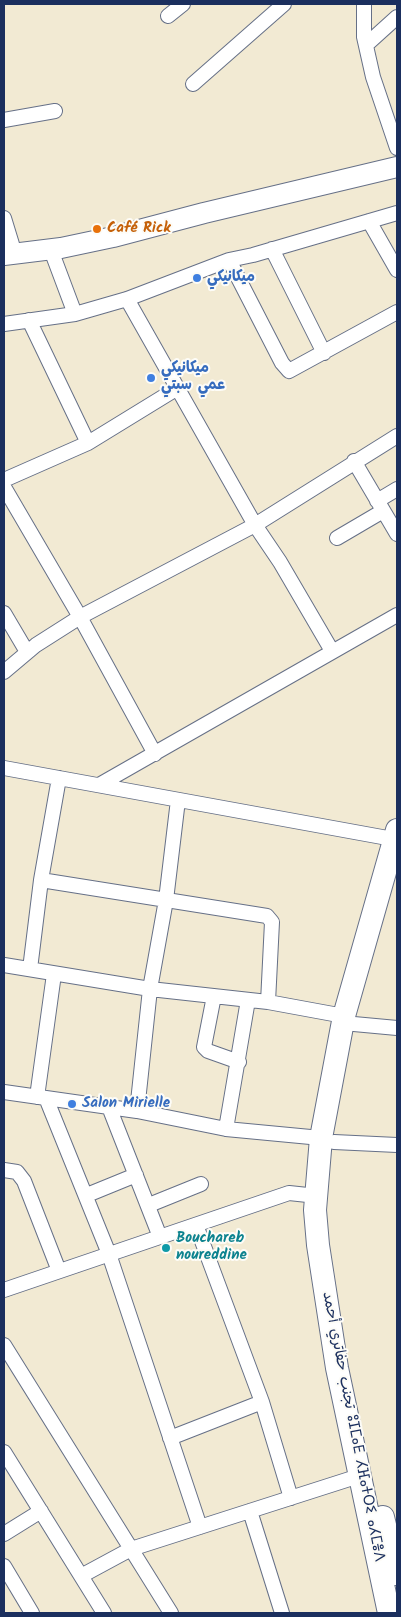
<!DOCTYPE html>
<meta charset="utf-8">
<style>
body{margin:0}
#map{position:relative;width:401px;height:1617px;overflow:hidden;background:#f2ead3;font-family:Kalam,sans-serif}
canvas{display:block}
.frame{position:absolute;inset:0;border:5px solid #1b2f5e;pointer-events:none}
</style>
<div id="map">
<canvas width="401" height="1617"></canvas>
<div class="frame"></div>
</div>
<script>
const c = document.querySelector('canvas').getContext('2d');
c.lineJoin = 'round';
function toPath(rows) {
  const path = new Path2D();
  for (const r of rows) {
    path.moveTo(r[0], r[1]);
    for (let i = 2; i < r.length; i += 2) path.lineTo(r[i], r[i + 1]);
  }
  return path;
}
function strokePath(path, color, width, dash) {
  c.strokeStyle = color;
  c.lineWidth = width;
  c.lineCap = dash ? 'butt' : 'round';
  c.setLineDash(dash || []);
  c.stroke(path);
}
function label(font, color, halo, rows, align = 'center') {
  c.font = font + ' Kalam,"Playpen Sans Arabic","Noto Sans Tifinagh",sans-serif';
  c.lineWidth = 4;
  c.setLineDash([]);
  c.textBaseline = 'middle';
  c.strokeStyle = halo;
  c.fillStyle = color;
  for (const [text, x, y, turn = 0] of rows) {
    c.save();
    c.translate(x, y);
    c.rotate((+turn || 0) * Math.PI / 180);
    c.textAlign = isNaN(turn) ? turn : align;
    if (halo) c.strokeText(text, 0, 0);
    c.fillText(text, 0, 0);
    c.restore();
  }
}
const minor = toPath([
 [364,4,364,37,373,77,397,148],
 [168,16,183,4],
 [366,45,397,17],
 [193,84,284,4],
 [4,120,55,111],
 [4,218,15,254],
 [369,221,397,270],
 [272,249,324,353],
 [51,250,75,314],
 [229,260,282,363,289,371,397,312],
 [127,299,255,525,280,562,332,651],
 [29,320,88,443],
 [4,324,75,314,127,299,229,260,253,255,397,213],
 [354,461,397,534],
 [4,480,88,443,176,389],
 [4,487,80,617,155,754],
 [377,501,397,489],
 [337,538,383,511],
 [4,613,27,652],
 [4,672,36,645,80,617,255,525,397,436],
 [4,768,393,839],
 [99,785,397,615],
 [41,880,267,916,272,922,268,1002],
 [4,965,150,989,268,1002,344,1016],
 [30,969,41,880,59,778],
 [214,996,204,1047,208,1051,239,1062],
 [343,1023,397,1028],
 [4,1092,137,1111,226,1129,321,1138],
 [37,1097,54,974],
 [46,1098,109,1254,200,1527],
 [109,1107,160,1237],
 [137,1111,150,989,166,900,178,800],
 [226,1129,248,1000],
 [334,1142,397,1145],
 [4,1170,17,1172,24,1181,59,1271],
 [87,1195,136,1175],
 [149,1205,201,1184],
 [196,1225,262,1402,291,1498],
 [4,1290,289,1193,317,1196],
 [4,1345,171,1613],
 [170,1438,262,1402],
 [4,1452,104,1613],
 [250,1511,282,1613],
 [4,1534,41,1511],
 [4,1566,32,1613],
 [81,1576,131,1549,359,1476]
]);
const secondary = toPath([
 [4,255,61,248,113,237,204,213,397,167]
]);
const primary = toPath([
 [383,1517,397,1574],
 [389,1613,337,1368,318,1245,315,1210,321,1138,344,1016,397,830]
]);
strokePath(minor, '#667087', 16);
strokePath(secondary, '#667087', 22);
strokePath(primary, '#667087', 24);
strokePath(minor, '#fff', 14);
strokePath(secondary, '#fff', 20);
strokePath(primary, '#fff', 22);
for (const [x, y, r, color] of [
 [97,229,5,"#e8710a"],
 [197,278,5,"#3f7fe0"],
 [151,378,5,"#3f7fe0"],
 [72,1104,5,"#3f7fe0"],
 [166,1248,5,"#0f9aa8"]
]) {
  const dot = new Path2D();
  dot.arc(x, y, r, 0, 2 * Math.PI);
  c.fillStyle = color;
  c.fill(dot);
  strokePath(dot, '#fdfcf7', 2);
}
label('bold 15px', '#c56008', '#fdfcf7', [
 ["Café Rick",107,229]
], 'left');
label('bold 15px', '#366cbe', '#fdfcf7', [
 ["ميكانيكي",207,278],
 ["ميكانيكي",161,369],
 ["عمي سبتي",161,386],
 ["Salon Mirielle",82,1104]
], 'left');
label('bold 15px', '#0d838f', '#fdfcf7', [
 ["Bouchareb",176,1239],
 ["noureddine",176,1256]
], 'left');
label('15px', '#1b2f5e', '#fdfcf7', [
 ["تجنب حفاتري أحمد ⵓⵊⵎⴰⴹ ⵃⴼⴰⵜⵔⵉ ⴰⵃⵎⴻⴷ",352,1427,79]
]);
</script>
